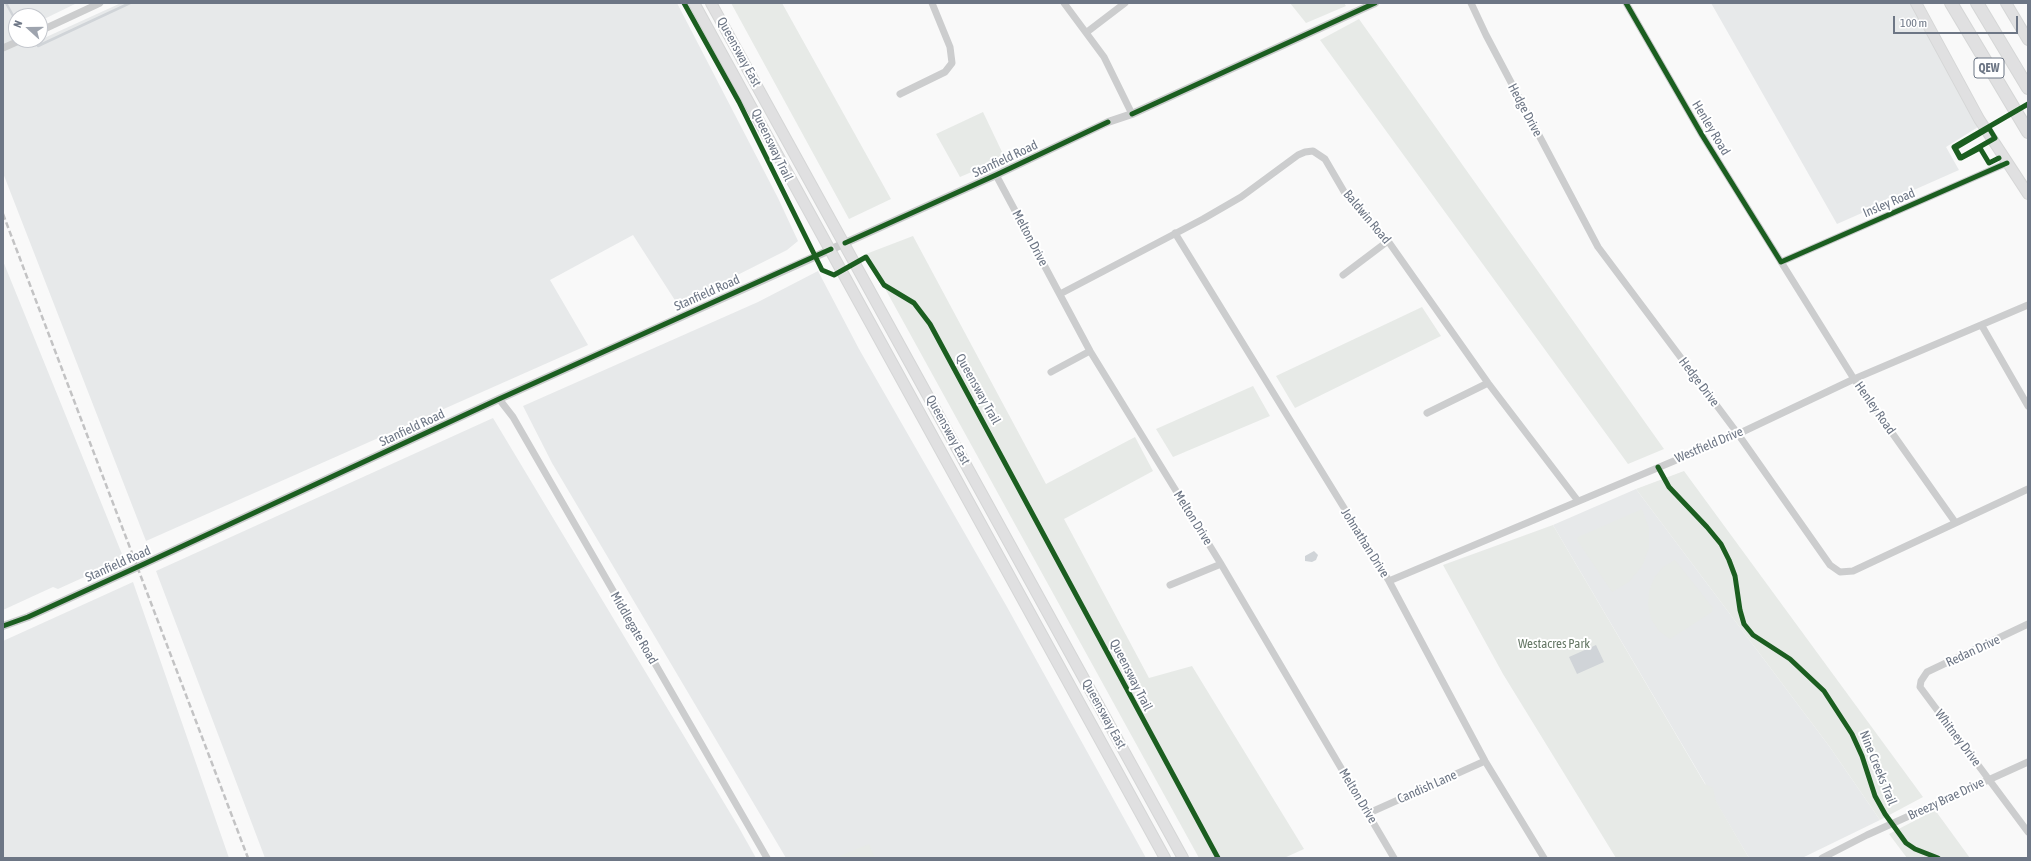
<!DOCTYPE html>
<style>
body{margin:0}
#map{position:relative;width:2031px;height:861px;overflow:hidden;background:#f9f9f9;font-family:"Asap Condensed",sans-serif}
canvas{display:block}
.frame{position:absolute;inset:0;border:4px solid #6d7685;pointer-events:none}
.north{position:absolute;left:8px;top:8px;width:40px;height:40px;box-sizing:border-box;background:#fff;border:1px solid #c5c8ce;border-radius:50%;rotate:291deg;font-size:11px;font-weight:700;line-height:16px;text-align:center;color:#6d7685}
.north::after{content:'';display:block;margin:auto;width:14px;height:18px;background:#9ea4ae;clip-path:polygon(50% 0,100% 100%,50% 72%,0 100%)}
.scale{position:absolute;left:1893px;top:16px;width:125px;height:18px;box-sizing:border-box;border:2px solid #6d7685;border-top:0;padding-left:5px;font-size:12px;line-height:14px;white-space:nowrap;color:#6d7685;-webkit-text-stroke:3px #fff;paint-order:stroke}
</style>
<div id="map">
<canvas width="2031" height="861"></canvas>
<div class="frame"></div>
<div class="north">N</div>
<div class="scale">100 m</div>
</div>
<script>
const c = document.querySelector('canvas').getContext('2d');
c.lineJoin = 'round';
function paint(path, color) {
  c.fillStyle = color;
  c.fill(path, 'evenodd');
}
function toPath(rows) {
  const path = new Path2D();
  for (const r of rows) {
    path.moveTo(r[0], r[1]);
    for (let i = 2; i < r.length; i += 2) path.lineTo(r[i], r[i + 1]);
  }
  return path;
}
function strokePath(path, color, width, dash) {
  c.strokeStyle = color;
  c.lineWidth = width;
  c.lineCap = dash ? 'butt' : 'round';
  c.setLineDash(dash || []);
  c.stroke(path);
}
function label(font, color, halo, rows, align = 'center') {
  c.font = font + ' "Asap Condensed",sans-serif';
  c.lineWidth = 4;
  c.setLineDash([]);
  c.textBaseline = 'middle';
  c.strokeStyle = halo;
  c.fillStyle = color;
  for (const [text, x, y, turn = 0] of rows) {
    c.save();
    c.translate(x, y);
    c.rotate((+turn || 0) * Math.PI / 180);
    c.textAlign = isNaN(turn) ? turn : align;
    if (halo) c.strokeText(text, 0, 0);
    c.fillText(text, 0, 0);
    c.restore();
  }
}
paint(toPath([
 [3,3,77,3,40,21,40,16,16,16,16,40,29,40,31,44,121,3,677,3,778,198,798,241,787,250,678,305,633,235,550,280,588,345,146,541,3,173],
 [1711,3,1915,3,1986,122,1946,147,1959,170,1837,224],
 [3,261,124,559,58,589,53,587,3,610],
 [818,271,859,349,1007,607,1146,858,786,858,552,463,523,406,758,302],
 [493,418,738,826,756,858,265,858,156,571],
 [1636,489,1829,746,1880,820,1802,858,1749,858,1553,525],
 [133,582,229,858,3,858,3,641]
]), '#e7e9ea');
paint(toPath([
 [731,3,782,3,891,199,849,219],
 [1290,3,1344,3,1346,6,1306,23],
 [1359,19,1664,449,1628,464,1320,40],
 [983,112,1003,154,988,165,960,177,936,134],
 [913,236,1046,484,1135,437,1153,471,1064,519,1149,678,1192,666,1304,849,1284,858,1199,858,866,254],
 [1422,307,1441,336,1295,408,1276,376],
 [1253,386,1270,416,1173,457,1156,429],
 [1684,471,1923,797,1880,820,1829,746,1636,489],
 [1642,509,1649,528,1649,548,1642,566,1629,582,1612,592,1577,540,1578,537],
 [1553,525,1705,784,1713,788,1716,801,1749,858,1616,858,1503,674,1443,565],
 [1675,560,1713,608,1712,612,1670,639,1659,631,1651,619,1648,605,1649,591,1654,578,1663,567],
 [1935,810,1970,858,1907,858,1889,834],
 [869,844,875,858,835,858]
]), '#e7eae7');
paint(toPath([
 [1314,551,1318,555,1316,560,1312,562,1305,561,1305,556],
 [1596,645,1604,662,1577,674,1569,657]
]), '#d0d4d8');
strokePath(toPath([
 [6,3,16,21],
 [38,46,130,3]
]), '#d0d4d8', 2.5);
const secondary = toPath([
 [694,3,1165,858],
 [711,3,1183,858],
 [1916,3,1979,119,2028,194],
 [2006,3,2028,40]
]);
const motorway = toPath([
 [1951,3,2028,132],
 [1977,3,2028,88]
]);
strokePath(secondary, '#d5d6d6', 12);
strokePath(motorway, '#d5d6d6', 14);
strokePath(toPath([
 [1064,3,1104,57,1132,114],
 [1471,3,1486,35,1598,247,1738,434,1830,565,1840,572,1853,571,2028,489],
 [1626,3,1702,135,1854,379,1955,522],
 [40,31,100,3],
 [1087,32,1125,3],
 [3,48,21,40],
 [900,94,945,72,952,63,950,47,932,3],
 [996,175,1090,351,1221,564,1394,858],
 [1175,233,1389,581,1485,761,1544,858],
 [1781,262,2007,163],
 [1343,275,1388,241],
 [1060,294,1203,219,1241,197,1298,155,1305,152,1313,151,1325,159,1346,195,1388,241,1488,383,1578,501],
 [1982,326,2028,406],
 [1051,372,1090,351],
 [499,399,513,417,767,858],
 [1427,413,1488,383],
 [1389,581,1738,434,1854,379,2028,305],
 [1170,585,1221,564],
 [2028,624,1927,672,1921,681,1920,687,2028,832],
 [1369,813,1485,761],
 [1822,858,1867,835,2028,762]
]), '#cccdce', 7);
strokePath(toPath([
 [3,626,28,617,144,564,499,399,996,175,1108,122,1132,114,1375,3]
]), '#cccdce', 8);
strokePath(secondary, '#e0e0e1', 10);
strokePath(motorway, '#e0e0e1', 12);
strokePath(toPath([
 [3,214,248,858]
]), '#c3c3c4', 2.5, [6, 3]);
strokePath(toPath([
 [684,3,739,102,822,270,834,275,866,257,884,285,914,303,930,324,1218,858],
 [1626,3,1702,135,1781,262,2007,163],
 [1132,114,1375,3],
 [1999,158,1989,163,1980,148,1961,158,1955,148,1989,128,1995,138,1960,158,1954,147,2028,104],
 [845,243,996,175,1108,122],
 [1658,467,1669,487,1707,527,1721,544,1729,560,1735,576,1740,610,1744,624,1753,635,1790,659,1824,691,1852,734,1862,756,1875,796,1885,814,1906,843,1915,849,1938,858],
 [3,626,28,617,144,564,499,399,831,249]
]), '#1b5e20', 5);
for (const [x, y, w] of [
 [1989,68,30]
]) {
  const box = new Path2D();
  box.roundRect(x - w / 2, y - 10, w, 20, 3);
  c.fillStyle = '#fff';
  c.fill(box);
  strokePath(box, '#6d7685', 1);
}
label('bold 12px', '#6d7685', null, [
 ["QEW",1989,68]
]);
label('13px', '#6d7685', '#fff', [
 ["Queensway East",739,52,61],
 ["Hedge Drive",1525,110,62],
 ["Henley Road",1711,128,59],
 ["Queensway Trail",772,145,64],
 ["Stanfield Road",1005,159,-25],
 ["Insley Road",1889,203,-23],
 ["Baldwin Road",1367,217,50],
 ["Melton Drive",1030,238,62],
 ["Stanfield Road",707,293,-24],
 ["Hedge Drive",1699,382,53],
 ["Queensway Trail",978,389,61],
 ["Henley Road",1875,408,55],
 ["Stanfield Road",412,428,-25],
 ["Queensway East",948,430,61],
 ["Westfield Drive",1709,445,-23],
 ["Melton Drive",1193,518,58],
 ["Johnathan Drive",1365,543,58],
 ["Stanfield Road",118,564,-24],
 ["Middlegate Road",634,628,60],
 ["Redan Drive",1973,651,-25],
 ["Queensway Trail",1131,675,63],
 ["Queensway East",1104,714,61],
 ["Whitney Drive",1958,738,53],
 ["Nine Creeks Trail",1878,768,68],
 ["Candish Lane",1427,787,-24],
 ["Melton Drive",1358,796,59],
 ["Breezy Brae Drive",1946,799,-25]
]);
label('13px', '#667866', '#fff', [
 ["Westacres Park",1554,644]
]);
</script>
